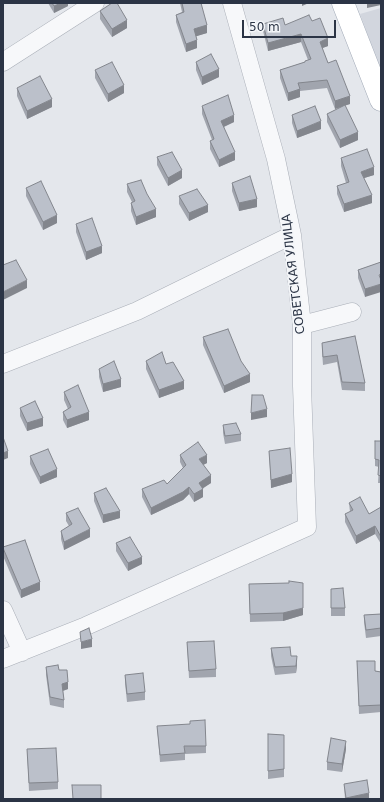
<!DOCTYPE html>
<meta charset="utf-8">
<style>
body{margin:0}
#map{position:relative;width:384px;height:802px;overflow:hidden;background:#e4e7ec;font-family:"DejaVu Sans",sans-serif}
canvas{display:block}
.frame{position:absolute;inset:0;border:4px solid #2b3445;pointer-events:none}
.scale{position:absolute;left:242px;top:20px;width:94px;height:18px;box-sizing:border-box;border:2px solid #2b3445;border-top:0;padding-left:5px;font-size:12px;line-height:14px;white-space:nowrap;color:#2b3445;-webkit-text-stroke:3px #f4f6f9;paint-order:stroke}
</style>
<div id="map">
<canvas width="384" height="802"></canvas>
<div class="frame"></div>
<div class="scale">50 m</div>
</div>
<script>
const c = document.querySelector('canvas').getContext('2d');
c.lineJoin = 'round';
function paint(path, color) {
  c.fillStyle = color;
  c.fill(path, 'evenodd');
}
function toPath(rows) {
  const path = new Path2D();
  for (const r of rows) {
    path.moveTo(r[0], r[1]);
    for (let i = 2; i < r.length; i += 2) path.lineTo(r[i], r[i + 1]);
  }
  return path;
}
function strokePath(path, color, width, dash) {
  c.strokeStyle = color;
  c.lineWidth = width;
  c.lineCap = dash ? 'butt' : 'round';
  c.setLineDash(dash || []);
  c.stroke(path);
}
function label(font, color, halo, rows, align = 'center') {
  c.font = font + ' "DejaVu Sans",sans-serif';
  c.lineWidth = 3.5;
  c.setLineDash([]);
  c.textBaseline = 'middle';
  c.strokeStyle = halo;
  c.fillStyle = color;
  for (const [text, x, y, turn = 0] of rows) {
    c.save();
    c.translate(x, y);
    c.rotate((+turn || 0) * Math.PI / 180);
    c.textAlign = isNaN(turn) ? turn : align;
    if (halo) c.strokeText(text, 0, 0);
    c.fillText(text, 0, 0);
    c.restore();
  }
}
paint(toPath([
 [381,8,381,71,360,14]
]), '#d2d6de');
const minor = toPath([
 [3,62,95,3],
 [302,325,352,312],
 [3,364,137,311,292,235],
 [3,610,22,652],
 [3,659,86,626,307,527,302,386,302,325,292,235,276,159,232,3]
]);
const major = toPath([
 [343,3,381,100]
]);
strokePath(minor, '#a9aeb7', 19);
strokePath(major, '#a3abb8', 23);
strokePath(minor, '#f7f8fa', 18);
strokePath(major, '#fff', 22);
paint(toPath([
 [48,3,68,3,68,6,54,13],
 [180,3,201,3,207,33,196,36,197,48,186,52,176,22,176,15,182,12],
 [100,11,127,28,112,37,100,19],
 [312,21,328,46,322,48,328,63,350,104,345,105,358,140,340,148,327,122,327,114,341,107,335,109,327,88,300,91,300,97,288,101,280,78,280,70,305,62,308,60,301,42,268,51,263,31,263,24,285,25],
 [196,62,219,77,202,85,196,70],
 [95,70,124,93,108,102,95,78],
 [17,88,52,107,27,119,17,96],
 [202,106,234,122,224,127,235,160,219,167,210,149,210,141,212,140,202,114],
 [292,115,321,129,297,138,292,123],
 [157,157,182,178,168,186,157,165],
 [341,158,374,175,364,178,372,203,344,212,337,194,337,186,346,183,341,166],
 [232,183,257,207,239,211,232,191],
 [127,184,156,217,136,225,131,211,131,203,132,202,127,192],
 [26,188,57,223,43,230,26,196],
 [179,196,208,212,189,221,179,204],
 [76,224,102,253,86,260,76,232],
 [381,262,365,297,358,278,358,270],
 [355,336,365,383,365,391,342,390,337,362,323,365,322,351,322,343],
 [203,337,250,382,224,393,203,345],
 [146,361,166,364,184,389,159,398,146,369],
 [99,369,121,387,103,392,99,377],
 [64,392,89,420,67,428,63,420,63,412,68,409,64,400],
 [20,408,43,426,27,431,20,416],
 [223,425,241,434,241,441,225,444,223,433],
 [375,441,381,441,381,483,378,483,379,467,375,466],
 [269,451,292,482,271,488],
 [180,455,207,463,203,465,211,483,202,488,203,497,194,502,189,494,183,500,151,515,142,497,142,489,167,484,183,468,180,462],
 [30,456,57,477,40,484,30,464],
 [94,493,120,518,103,523,94,501],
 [349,503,369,514,381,507,381,544,375,534,356,544,345,522,345,514,350,512],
 [66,513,90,537,64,550,61,539,61,531,69,526,66,521],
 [116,543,142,564,128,571,116,551],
 [3,547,40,590,21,598,3,556],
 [249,584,303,615,283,621,250,622],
 [331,589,345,608,345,616,331,616],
 [381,614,381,636,366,638,364,622,364,615],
 [187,642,216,669,216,677,189,678],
 [271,648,291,656,297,664,296,673,275,675,271,656],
 [357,661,375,671,381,672,381,712,359,714],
 [46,667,59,670,68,689,63,691,64,700,64,708,50,705,46,675],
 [125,675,145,692,145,700,127,702,125,683],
 [157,726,206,746,206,753,185,754,185,760,160,762],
 [268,734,284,735,284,777,268,779],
 [27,749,58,782,58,789,29,791],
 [346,749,342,772,327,770,327,762],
 [344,784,369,799,345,799]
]), '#a1a5ae');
paint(toPath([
 [61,3,68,3,68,6,54,13,54,6],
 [302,3,309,3,302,6],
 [367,3,381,3,381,5,367,8],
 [127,20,127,28,112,37,112,29],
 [207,25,207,33,194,37,194,29],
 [301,34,301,42,268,51,268,43],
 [328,38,328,46,320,49,320,42],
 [197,40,197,48,186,52,186,44],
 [219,69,219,77,202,85,202,77],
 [124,85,124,93,108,102,108,94],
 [300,89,300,97,288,101,288,93],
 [350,96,350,104,335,109,335,101],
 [52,99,52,107,27,119,27,111],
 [234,115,234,122,221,128,221,121],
 [321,121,321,129,297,138,297,131],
 [358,132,358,140,340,148,340,140],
 [235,152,235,160,219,167,219,160],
 [374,167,374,175,361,179,361,172],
 [182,170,182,178,168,186,168,178],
 [372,195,372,203,344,212,344,204],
 [257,199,257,207,239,211,239,203],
 [208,205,208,212,189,221,189,213],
 [156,209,156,217,136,225,136,217],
 [57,215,57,223,43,230,43,222],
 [102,246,102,253,86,260,86,252],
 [27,280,27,288,3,300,3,292],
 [381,284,381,292,365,297,365,289],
 [250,374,250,382,224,393,224,386],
 [121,379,121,387,103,392,103,384],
 [184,381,184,389,159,398,159,390],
 [267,409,267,417,251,420,251,413],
 [89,412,89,420,67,428,67,420],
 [43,418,43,426,27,431,27,423],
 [8,451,8,458,3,460,3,453],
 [207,455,207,463,199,467,199,459],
 [57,469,57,477,40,484,40,477],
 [292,474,292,482,271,488,271,480],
 [211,475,211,483,199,491,199,483],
 [189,487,189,494,183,500,151,515,151,508],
 [203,489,203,497,194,502,194,494],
 [120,511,120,518,103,523,103,515],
 [375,526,375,534,356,544,356,536],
 [90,529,90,537,64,550,64,542],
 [142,557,142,564,128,571,128,563],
 [40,582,40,590,21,598,21,590],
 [303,608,303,615,283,621,283,613],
 [92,639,92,647,81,649,81,642],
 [297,656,297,664,296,673,296,666],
 [68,682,68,689,62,691,62,684],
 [346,741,346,749,342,772,342,764],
 [369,793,369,799,346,799,346,798]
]), '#83868d');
const building = toPath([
 [52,3,61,3,54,6,52,3],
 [112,3,117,3,127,20,112,29,100,11,112,3],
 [182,3,201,3,207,25,194,29,197,40,186,44,176,15,184,12,182,3],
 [309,15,312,21,320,18,328,38,320,42,328,63,336,60,350,96,335,101,327,80,298,83,300,89,288,93,280,70,305,62,305,61,311,59,301,34,268,43,263,24,283,18,285,25,309,15],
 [211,54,219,69,202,77,196,62,211,54],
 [112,62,124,85,108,94,95,70,112,62],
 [40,76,52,99,27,111,17,88,40,76],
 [228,95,234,115,221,121,235,152,219,160,210,141,214,139,202,106,228,95],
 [345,105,358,132,340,140,327,114,345,105],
 [315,106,321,121,297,131,292,115,315,106],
 [367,149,374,167,361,172,372,195,344,204,337,186,349,182,341,158,367,149],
 [172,152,182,170,168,178,157,157,172,152],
 [250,176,257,199,239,203,232,183,250,176],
 [141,180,147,194,156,209,136,217,131,203,135,201,127,184,141,180],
 [41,181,57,215,43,222,26,188,41,181],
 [197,189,208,205,189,213,179,196,197,189],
 [92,218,102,246,86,252,76,224,92,218],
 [16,260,27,280,3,292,3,265,16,260],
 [381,262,381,274,379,275,381,280,381,284,365,289,358,270,381,262],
 [228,329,241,361,250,374,224,386,203,337,228,329],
 [355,336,365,383,342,382,337,355,323,357,322,343,355,336],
 [162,352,166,364,173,362,184,381,159,390,146,361,162,352],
 [114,361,121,379,103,384,99,369,114,361],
 [78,385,89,412,67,420,63,412,71,407,64,392,78,385],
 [252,395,263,395,267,409,251,413,252,395],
 [35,401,43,418,27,423,20,408,35,401],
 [236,423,241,434,225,436,223,425,236,423],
 [3,437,8,451,3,453,3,437],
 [375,441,381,441,381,476,378,475,379,460,375,459,375,441],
 [198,442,207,455,199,459,211,475,199,483,203,489,194,494,189,487,183,492,151,508,142,489,164,480,167,484,186,465,180,455,198,442],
 [290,448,292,474,271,480,269,451,290,448],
 [48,449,57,469,40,477,30,456,48,449],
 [106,488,120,511,103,515,94,493,106,488],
 [360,497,369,514,381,507,381,537,375,526,356,536,345,514,353,510,349,503,360,497],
 [78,508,90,529,64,542,61,531,72,524,66,513,78,508],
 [130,537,142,557,128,563,116,543,130,537],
 [25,540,40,582,21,590,3,548,3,547,25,540],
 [289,581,303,583,303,608,283,613,250,614,249,584,289,583,289,581],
 [343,588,345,608,331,608,331,589,343,588],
 [381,614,381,628,366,630,364,615,381,614],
 [89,628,92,639,81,642,80,632,89,628],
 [214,641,216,669,189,671,187,642,214,641],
 [290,647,291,656,297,656,296,666,275,667,271,648,290,647],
 [357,661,375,661,375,671,381,672,381,705,359,706,357,661],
 [58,665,59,670,67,670,68,682,62,684,64,700,50,697,46,667,58,665],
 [143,673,145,692,127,694,125,675,143,673],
 [205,720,206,746,184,746,185,753,160,755,157,726,190,724,190,721,205,720],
 [268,734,284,735,284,769,268,771,268,734],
 [331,738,346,741,342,764,327,762,331,738],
 [56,748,58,782,29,783,27,749,56,748],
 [367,780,369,793,346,798,344,784,367,780],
 [72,785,101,785,101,799,73,799,72,785]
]);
paint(building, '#bbc0ca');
strokePath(building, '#83868d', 1);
label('12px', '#2b3445', '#f4f6f9', [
 ["СОВЕТСКАЯ УЛИЦА",294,274,-97]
]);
</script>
